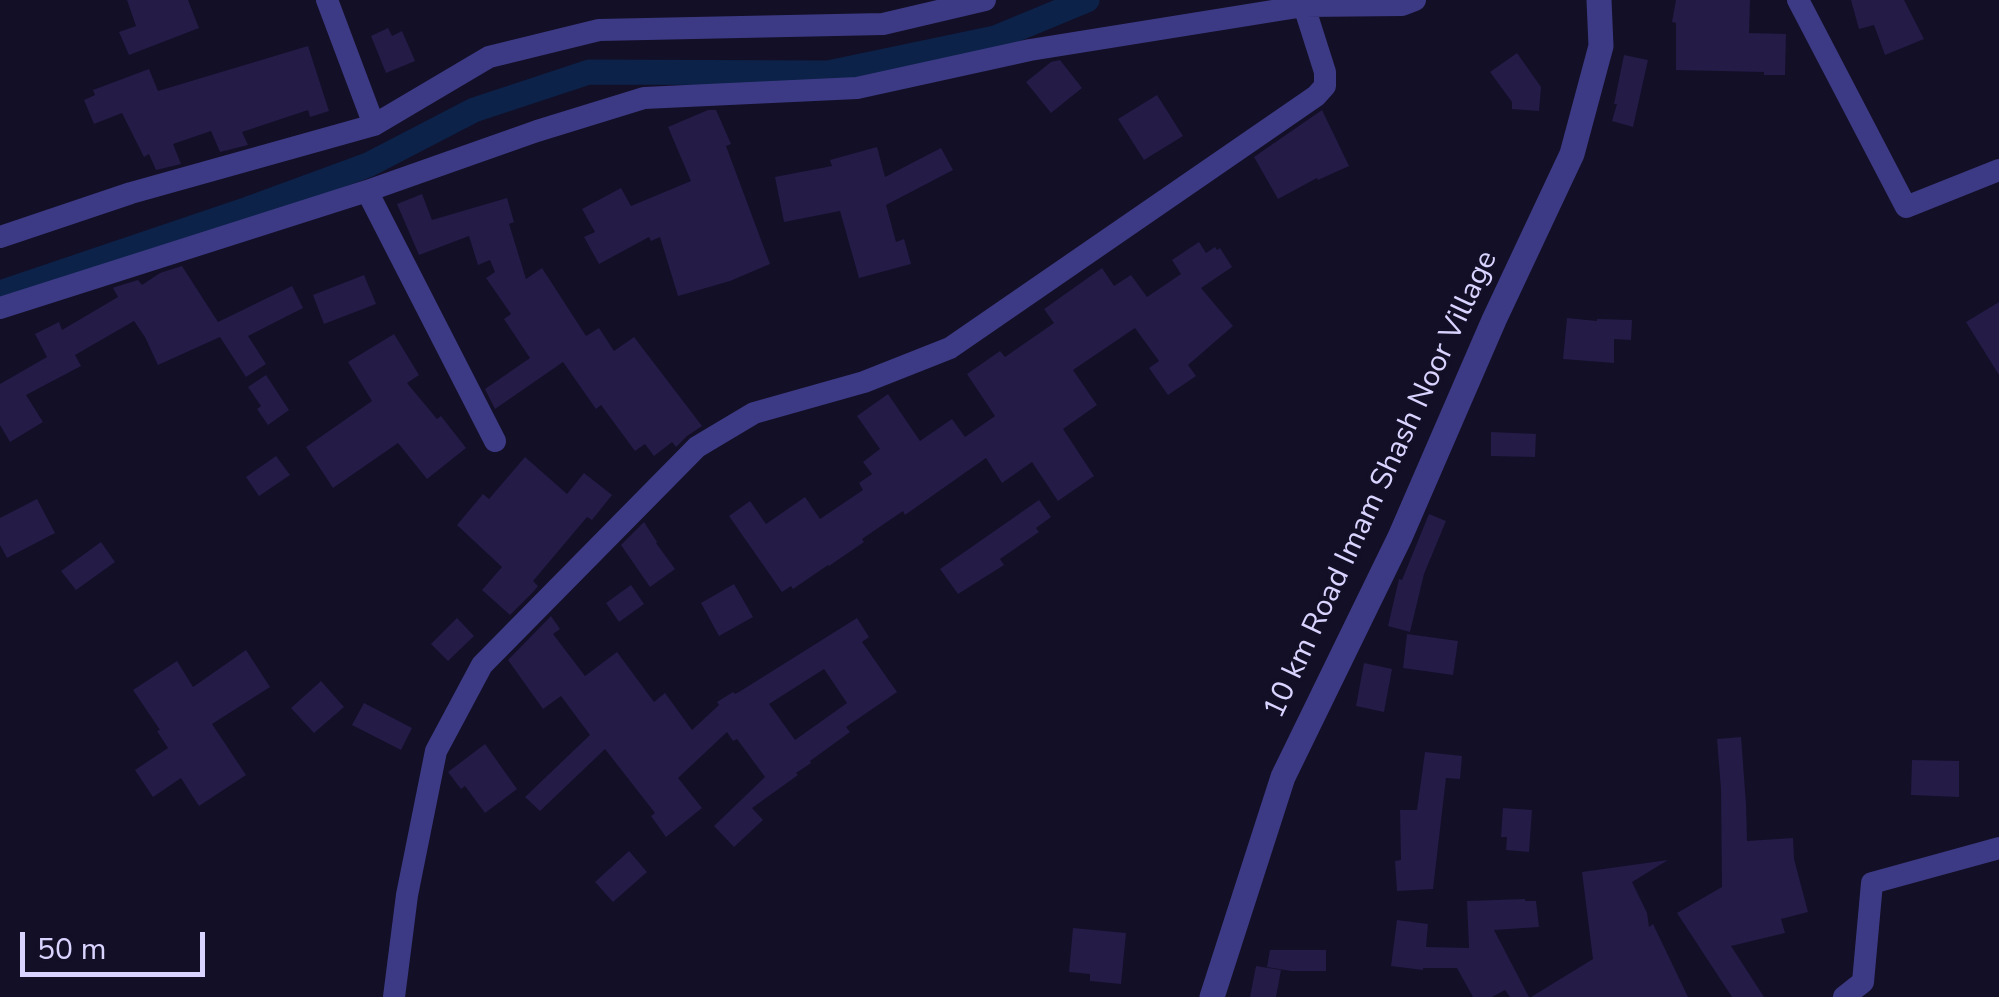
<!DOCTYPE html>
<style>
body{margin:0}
#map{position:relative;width:1999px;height:997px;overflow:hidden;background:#130f26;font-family:"Nunito Sans",sans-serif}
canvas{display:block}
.scale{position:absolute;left:20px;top:932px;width:185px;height:45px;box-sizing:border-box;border:5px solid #d9d4ff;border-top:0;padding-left:12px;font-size:30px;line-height:35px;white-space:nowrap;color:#d9d4ff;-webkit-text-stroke:8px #130f26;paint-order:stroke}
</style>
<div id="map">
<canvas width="1999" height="997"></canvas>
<div class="scale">50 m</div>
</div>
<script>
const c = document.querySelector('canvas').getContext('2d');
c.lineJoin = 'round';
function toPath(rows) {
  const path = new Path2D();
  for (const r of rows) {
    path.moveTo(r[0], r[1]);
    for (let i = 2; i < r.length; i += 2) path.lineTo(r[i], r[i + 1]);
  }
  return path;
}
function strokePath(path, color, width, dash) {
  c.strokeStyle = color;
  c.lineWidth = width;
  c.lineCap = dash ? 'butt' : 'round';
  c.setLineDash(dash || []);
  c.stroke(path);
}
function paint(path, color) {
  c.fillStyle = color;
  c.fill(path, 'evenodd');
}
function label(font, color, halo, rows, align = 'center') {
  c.font = font + ' "Nunito Sans",sans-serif';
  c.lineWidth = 8;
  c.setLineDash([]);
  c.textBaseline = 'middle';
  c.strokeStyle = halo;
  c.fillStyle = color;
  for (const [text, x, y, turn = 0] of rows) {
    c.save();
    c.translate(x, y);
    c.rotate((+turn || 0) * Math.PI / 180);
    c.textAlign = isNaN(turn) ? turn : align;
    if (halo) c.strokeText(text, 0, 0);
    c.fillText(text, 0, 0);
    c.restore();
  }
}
strokePath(toPath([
 [0,293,248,209,368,165,474,110,589,72,828,73,995,38,1087,0]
]), '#0c2248', 25);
paint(toPath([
 [127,0,188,0,199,28,129,55,119,32,136,26],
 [1676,0,1750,0,1749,33,1786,34,1785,75,1764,75,1764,72,1676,70,1676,23,1672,22],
 [1851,0,1904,0,1924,39,1885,55,1874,25,1859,29],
 [388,28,392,36,402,31,415,61,386,73,371,36],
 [308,46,329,111,310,117,308,110,242,132,248,145,220,152,211,131,173,144,181,164,156,170,149,154,144,157,122,113,94,124,84,100,95,95,93,90,149,69,158,91],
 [1517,53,1541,87,1539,111,1512,109,1512,102,1490,72],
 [1624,55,1648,60,1633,127,1612,121,1617,104,1614,104],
 [1060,60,1082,88,1051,113,1026,82,1051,62],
 [1157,95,1183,136,1144,160,1118,119],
 [708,110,716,110,731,144,726,146,770,264,730,281,678,296,660,237,651,241,649,237,599,264,584,237,595,232,582,209,621,188,631,206,691,181,668,127],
 [1322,110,1349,166,1318,180,1317,178,1278,199,1254,157],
 [877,147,885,177,941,148,953,170,886,205,896,242,904,239,911,264,859,278,840,211,784,222,775,177,832,166,830,160],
 [422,194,432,220,507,198,514,222,509,224,526,279,542,268,586,336,599,328,614,351,634,337,702,426,687,436,676,447,672,442,654,456,645,444,635,451,601,405,596,409,563,362,495,409,485,389,530,358,504,319,511,314,486,278,495,272,490,260,478,265,469,236,419,255,397,204],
 [1199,242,1206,253,1215,247,1217,250,1220,248,1232,267,1201,288,1233,326,1188,365,1196,376,1168,395,1149,368,1159,361,1135,328,1073,370,1097,405,1063,429,1094,476,1058,501,1032,462,1002,483,986,458,905,515,903,511,862,539,864,542,829,566,828,565,793,589,791,586,782,592,729,516,750,501,766,524,805,497,820,519,863,490,859,483,872,474,863,462,880,449,857,416,888,394,920,441,952,419,965,437,995,416,967,374,1000,351,1005,357,1054,323,1044,309,1102,268,1114,286,1131,275,1147,297,1181,274,1172,260],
 [182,266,218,322,292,286,303,308,248,336,266,364,246,377,220,337,158,365,145,337,134,321,75,355,81,366,26,395,43,422,10,442,0,425,0,384,47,357,35,334,59,322,62,330,118,297,113,288,115,287,138,280,142,285,160,273],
 [364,275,376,304,324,324,313,295],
 [1999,302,1999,375,1966,322],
 [1567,318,1597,321,1597,319,1632,320,1631,340,1614,339,1614,363,1563,359],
 [394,334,419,375,407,383,437,419,441,416,466,448,427,479,398,443,333,488,306,447,372,401,348,362],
 [266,375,289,410,268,425,257,409,261,406,248,387],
 [1491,432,1536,434,1535,457,1491,456],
 [276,456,290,475,259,496,246,477],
 [525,457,567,494,584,473,612,495,592,520,587,517,533,581,538,586,534,591,510,615,482,590,502,567,457,525,483,494,489,499],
 [37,499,55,533,7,558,0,545,0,518],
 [1039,500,1051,517,1036,528,1039,532,1000,559,1004,565,958,594,940,569],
 [1429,514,1446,521,1424,574,1410,632,1388,626,1399,579,1402,580],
 [644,522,657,542,656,543,675,569,650,587,621,545],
 [101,542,115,562,76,590,61,571],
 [734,584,753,617,719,636,701,603],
 [631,585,644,604,619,622,606,603],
 [551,616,560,629,553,634,585,676,617,652,654,702,665,693,692,730,719,705,717,702,733,692,735,694,739,692,857,618,869,637,862,642,897,692,846,727,850,732,810,761,811,763,796,773,798,775,752,808,763,820,734,847,714,826,765,777,737,739,733,741,727,732,678,778,702,808,666,837,651,816,655,813,605,749,540,811,525,797,590,735,561,696,543,709,508,660],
 [824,669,847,703,795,740,769,704],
 [457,618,474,636,448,661,431,644],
 [1407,634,1458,641,1453,675,1403,668],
 [246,650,270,687,212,724,246,775,199,806,181,778,153,797,135,770,168,748,157,731,160,730,133,690,177,661,193,687],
 [1364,663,1392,669,1384,712,1356,706],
 [321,681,344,707,314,733,291,708],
 [364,703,412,728,401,750,352,725],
 [1741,737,1746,804,1747,841,1793,838,1794,859,1808,912,1781,919,1785,933,1731,946,1764,997,1732,997,1677,913,1722,887,1721,789,1717,739],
 [485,744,517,789,485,813,465,786,461,789,448,772],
 [1425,752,1462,756,1460,779,1446,778,1433,889,1397,891,1395,861,1401,860,1400,810,1417,810],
 [1912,760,1959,761,1959,797,1911,795],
 [1503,808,1532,810,1529,852,1506,850,1507,837,1501,837],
 [629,851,647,872,613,902,595,882],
 [1668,860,1632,882,1647,913,1649,927,1653,924,1688,997,1531,997,1593,959,1582,872],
 [1525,899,1525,901,1536,901,1539,927,1494,930,1529,997,1510,997,1505,990,1492,997,1473,997,1457,968,1423,968,1423,970,1391,966,1397,920,1428,924,1426,947,1469,948,1467,901],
 [1073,928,1126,933,1121,984,1090,981,1090,974,1069,972],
 [1270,950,1326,950,1326,971,1291,971,1267,967],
 [1256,966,1281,970,1276,997,1250,997]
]), '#241b47');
strokePath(toPath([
 [327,0,374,125],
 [1798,0,1906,207,1999,170],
 [367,191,495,441],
 [0,237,131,193,374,125,489,57,599,30,883,24,985,0],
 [0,308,367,191,537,131,644,98,857,88,1030,50,1304,6,1402,5,1415,0],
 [394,997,407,895,436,751,482,665,697,447,754,413,864,382,950,348,1316,96,1325,86,1325,72,1304,6],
 [1844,997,1863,982,1872,883,1999,848]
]), '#3d3a85', 22);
strokePath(toPath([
 [1212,997,1283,777,1400,537,1494,320,1572,154,1601,46,1599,0]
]), '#3d3a85', 25);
label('30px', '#d9d4ff', '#130f26', [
 ["10 km Road Imam Shash Noor Village",1382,485,-65]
]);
</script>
